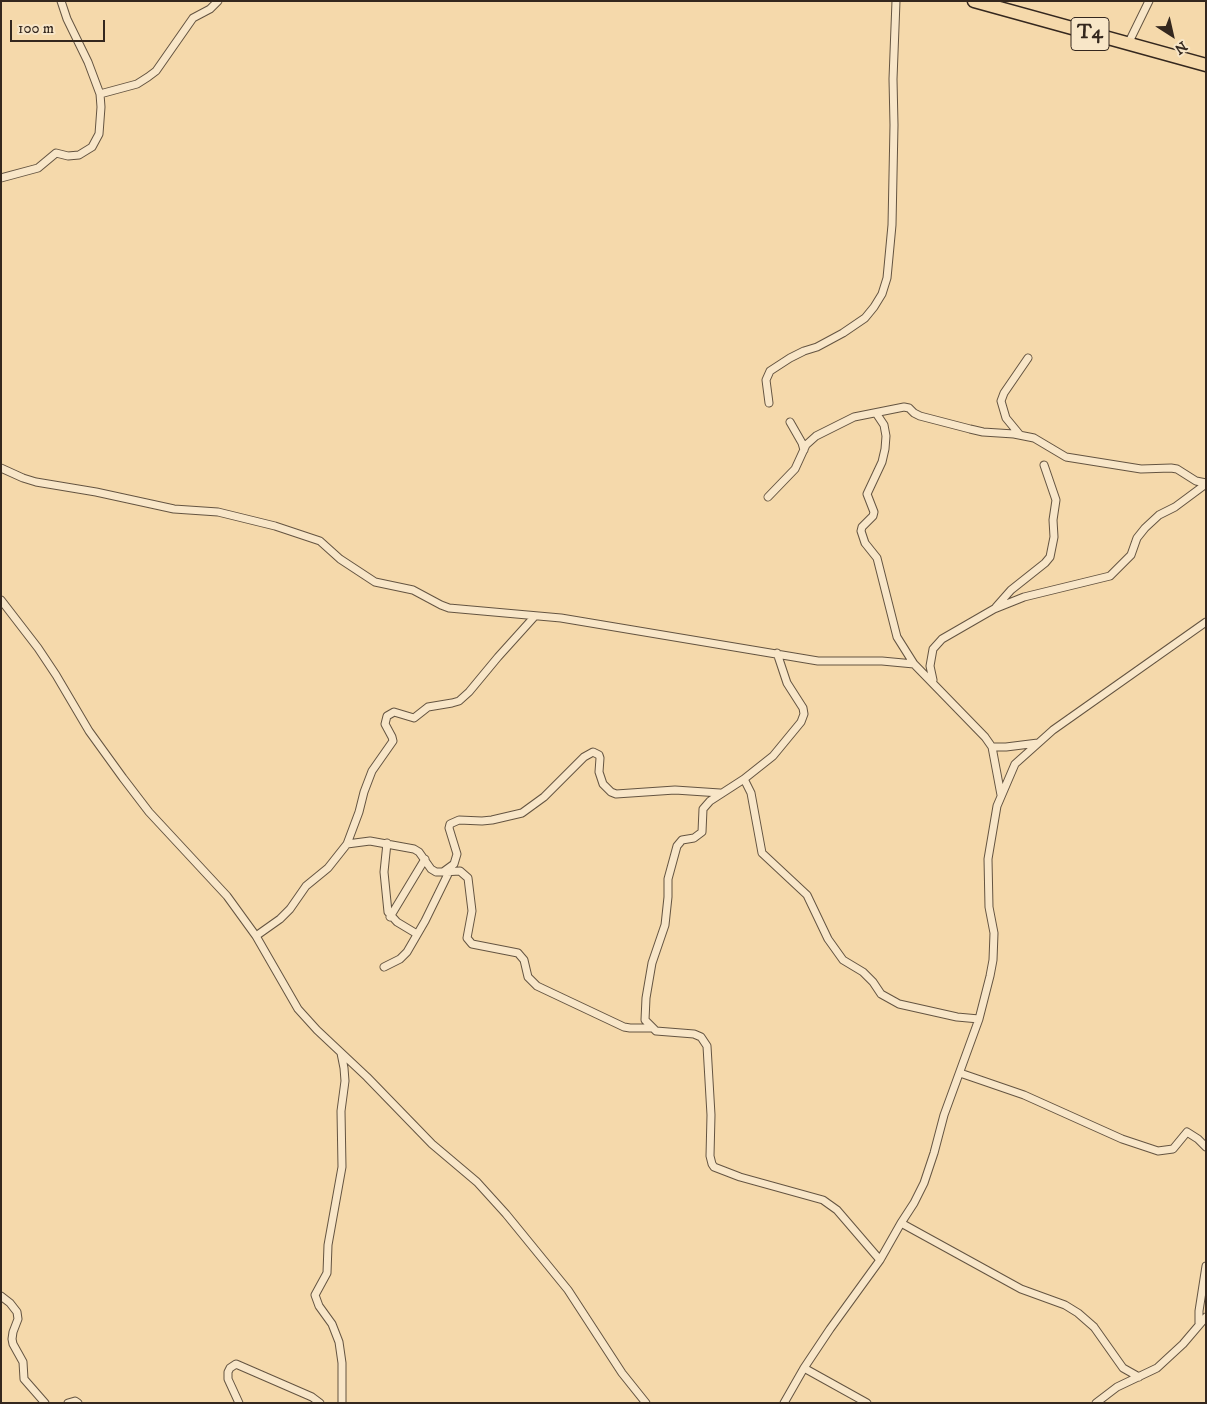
<!DOCTYPE html>
<style>
body{margin:0}
#map{position:relative;width:1207px;height:1404px;overflow:hidden;background:#f5d9ab;font-family:"IM FELL DW Pica",serif}
canvas{display:block}
.frame{position:absolute;inset:0;border:2px solid #34271e;pointer-events:none}
.north{position:absolute;left:1147px;top:10px;width:50px;height:50px;-webkit-text-stroke:4px #f8e6c8;paint-order:stroke;rotate:145deg;font-size:14px;font-weight:700;line-height:20px;text-align:center;color:#34271e}
.north::after{content:'';display:block;margin:auto;width:18px;height:22px;background:#34271e;clip-path:polygon(50% 0,100% 100%,50% 72%,0 100%)}
.scale{position:absolute;left:10px;top:20px;width:95px;height:22px;box-sizing:border-box;border:2px solid #34271e;border-top:0;padding-left:6px;font-size:15px;line-height:18px;white-space:nowrap;color:#34271e;-webkit-text-stroke:4px #f8e6c8;paint-order:stroke}
</style>
<div id="map">
<canvas width="1207" height="1404"></canvas>
<div class="frame"></div>
<div class="north">N</div>
<div class="scale">100 m</div>
</div>
<script>
const c = document.querySelector('canvas').getContext('2d');
c.lineJoin = 'round';
function toPath(rows) {
  const path = new Path2D();
  for (const r of rows) {
    path.moveTo(r[0], r[1]);
    for (let i = 2; i < r.length; i += 2) path.lineTo(r[i], r[i + 1]);
  }
  return path;
}
function strokePath(path, color, width, dash) {
  c.strokeStyle = color;
  c.lineWidth = width;
  c.lineCap = dash ? 'butt' : 'round';
  c.setLineDash(dash || []);
  c.stroke(path);
}
function label(font, color, halo, rows, align = 'center') {
  c.font = font + ' "IM FELL DW Pica",serif';
  c.lineWidth = 4;
  c.setLineDash([]);
  c.textBaseline = 'middle';
  c.strokeStyle = halo;
  c.fillStyle = color;
  for (const [text, x, y, turn = 0] of rows) {
    c.save();
    c.translate(x, y);
    c.rotate((+turn || 0) * Math.PI / 180);
    c.textAlign = isNaN(turn) ? turn : align;
    if (halo) c.strokeText(text, 0, 0);
    c.fillText(text, 0, 0);
    c.restore();
  }
}
const street = toPath([
 [1128,44,1149,1],
 [100,94,137,84,148,77,156,71,193,18,210,9,218,1],
 [1,178,38,168,56,153,68,156,79,155,92,147,99,134,101,107,100,94,88,62,67,19,61,1],
 [769,403,766,380,770,371,790,358,804,351,817,347,843,333,865,318,874,307,882,294,887,278,892,225,894,125,893,79,896,1],
 [876,413,884,425,886,436,885,449,882,462,867,494,874,512,873,516,862,527,861,531,865,543,877,558,897,637,914,664],
 [790,422,802,443,804,450],
 [1020,435,1006,418,1001,401,1004,393,1028,358],
 [1,468,23,478,36,482,96,492,174,509,218,512,275,526,320,541,340,559,375,582,413,590,441,605,449,608,561,618,818,661,882,661,914,664,985,737,992,747,1001,795],
 [768,497,795,469,806,445,816,436,854,417,904,407,909,408,914,413,920,416,970,429,983,432,1014,434,1034,438,1066,457,1141,469,1171,468,1177,469,1196,481,1206,483],
 [1,600,38,648,56,675,89,731,123,778,149,812,227,896,256,936,298,1009,317,1030,367,1077,432,1144,477,1182,506,1214,568,1290,622,1373,646,1403],
 [996,607,1011,590,1045,563,1050,557,1054,537,1053,520,1056,500,1044,465],
 [777,653,787,683,803,708,804,714,801,722,773,756,744,779,710,801,703,809,702,832,694,838,682,840,677,846,668,879,668,897,665,925,652,963,646,998,645,1020,656,1031,694,1034,701,1037,707,1046,711,1115,710,1156,712,1164,714,1167,740,1177,823,1200,837,1210,880,1260],
 [933,680,930,666,933,649,942,639,994,609,1024,597,1110,576,1131,555,1137,538,1145,528,1159,515,1175,507,1206,484],
 [992,747,1006,747,1038,743],
 [744,779,751,793,762,853,807,895,828,939,843,960,863,972,873,982,881,994,899,1004,957,1017,979,1019],
 [387,843,384,872,388,912,397,922,417,934],
 [347,844,370,841,414,849,419,852,431,869,436,872,443,872,454,864,457,854,449,828,450,824,459,820,482,821,492,820,522,813,544,797,584,757,593,752,599,755,600,758,599,772,603,784,611,792,616,794,675,790,720,793],
 [443,872,460,871,468,878,472,911,467,938,472,944,518,953,524,960,528,977,537,986,624,1027,630,1028,651,1028],
 [390,917,425,859],
 [256,936,280,919,290,909,306,886,328,868,347,844,359,812,364,792,372,771,393,741,392,737,385,724,387,716,394,712,414,718,428,707,452,703,459,701,469,692,498,657,535,616],
 [384,967,400,959,407,952,425,921,449,872],
 [341,1053,344,1068,345,1081,341,1111,342,1167,328,1245,327,1273,315,1295,319,1306,332,1324,339,1342,342,1363,342,1403],
 [960,1073,1024,1095,1122,1139,1158,1151,1173,1149,1187,1132,1198,1139,1206,1147],
 [901,1223,1021,1289,1065,1305,1078,1313,1094,1327,1123,1368,1139,1377],
 [1,1296,10,1303,17,1312,18,1319,13,1332,12,1339,13,1344,23,1362,24,1379,45,1403],
 [1199,1323,1199,1311,1206,1266],
 [804,1368,867,1403],
 [68,1403,75,1401,78,1403],
 [239,1403,228,1379,228,1372,230,1368,236,1364,312,1397,320,1403],
 [784,1403,804,1368,830,1329,880,1260,901,1223,914,1203,924,1183,934,1153,944,1115,979,1019,990,976,993,960,994,933,989,907,988,859,997,806,1015,764,1053,730,1206,622],
 [1096,1403,1117,1387,1157,1368,1183,1344,1206,1317]
]);
const highway = toPath([
 [974,1,1206,65]
]);
strokePath(street, '#645441', 9);
strokePath(highway, '#34271e', 15);
strokePath(street, '#f8e6c8', 7);
strokePath(highway, '#f5d9ab', 12);
for (const [x, y, w] of [
 [1090,34,38]
]) {
  const box = new Path2D();
  box.roundRect(x - w / 2, y - 16.5, w, 33, 4);
  c.fillStyle = '#f8e6c8';
  c.fill(box);
  strokePath(box, '#34271e', 1);
}
label('bold 19px', '#34271e', null, [
 ["T4",1090,34]
]);
</script>
